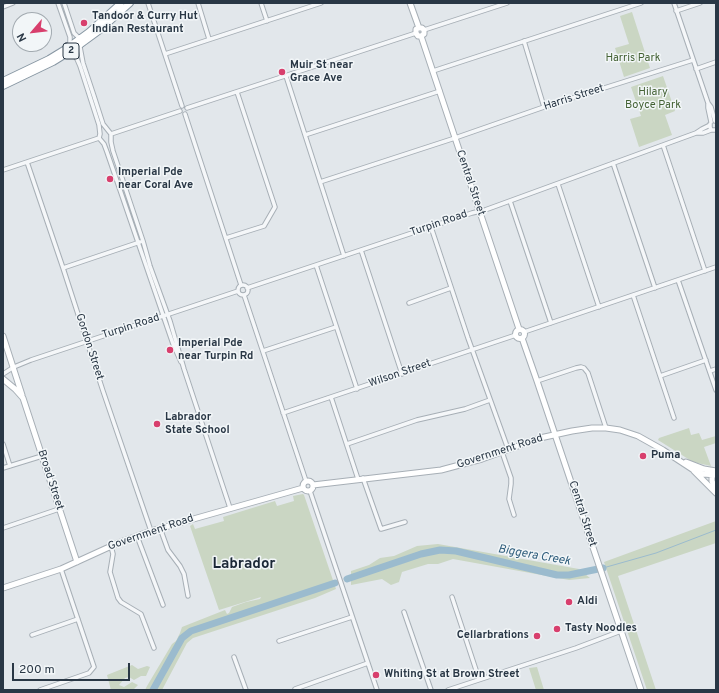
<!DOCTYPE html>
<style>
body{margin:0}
#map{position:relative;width:719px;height:693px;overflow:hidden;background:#e2e7eb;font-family:Overpass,sans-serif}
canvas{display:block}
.frame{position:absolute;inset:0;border:4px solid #293745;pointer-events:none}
.north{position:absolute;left:12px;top:12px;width:40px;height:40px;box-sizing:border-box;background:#f2f6f8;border:1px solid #a2aab0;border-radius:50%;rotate:242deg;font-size:11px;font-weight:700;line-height:16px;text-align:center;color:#293745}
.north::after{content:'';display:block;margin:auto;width:14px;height:18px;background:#d83f6d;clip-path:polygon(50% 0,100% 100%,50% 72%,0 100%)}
.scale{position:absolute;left:12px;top:663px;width:118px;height:18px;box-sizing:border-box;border:2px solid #293745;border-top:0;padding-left:5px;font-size:12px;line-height:14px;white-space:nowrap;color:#293745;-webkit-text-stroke:3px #f2f6f8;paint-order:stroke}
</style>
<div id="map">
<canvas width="719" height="693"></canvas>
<div class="frame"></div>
<div class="north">N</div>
<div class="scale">200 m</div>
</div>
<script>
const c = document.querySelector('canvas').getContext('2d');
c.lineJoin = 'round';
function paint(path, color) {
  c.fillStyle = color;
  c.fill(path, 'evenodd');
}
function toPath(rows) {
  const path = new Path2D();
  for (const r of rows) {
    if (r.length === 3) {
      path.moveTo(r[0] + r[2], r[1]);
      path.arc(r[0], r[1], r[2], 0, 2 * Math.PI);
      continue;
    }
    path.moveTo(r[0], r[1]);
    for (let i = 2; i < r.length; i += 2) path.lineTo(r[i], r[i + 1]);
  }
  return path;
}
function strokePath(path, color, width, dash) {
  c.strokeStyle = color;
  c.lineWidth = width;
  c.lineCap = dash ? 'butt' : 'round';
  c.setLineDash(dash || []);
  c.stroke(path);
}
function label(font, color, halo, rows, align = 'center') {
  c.font = font + ' Overpass,sans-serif';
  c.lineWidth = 3;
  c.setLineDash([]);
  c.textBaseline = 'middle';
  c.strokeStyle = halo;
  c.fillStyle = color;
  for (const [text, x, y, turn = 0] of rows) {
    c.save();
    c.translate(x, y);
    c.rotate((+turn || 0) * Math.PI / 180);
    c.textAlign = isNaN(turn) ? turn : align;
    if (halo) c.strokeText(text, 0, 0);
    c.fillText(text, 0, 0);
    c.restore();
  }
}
paint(toPath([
 [632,12,650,68,624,77,615,48,629,44,620,16],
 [663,76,675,111,665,115,672,135,639,147,630,119,641,116,631,87],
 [689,428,691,435,699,433,702,440,716,436,716,443,704,447,711,466,693,462,658,440,659,438],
 [303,494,304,495,336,589,315,598,193,638,187,643,162,690,145,690,147,686,172,644,176,641,180,633,182,627,225,610,227,614,229,613,232,607,246,602,260,599,261,597,219,610,190,526,193,524,195,529,224,521,223,517,275,501,277,506,294,501,293,496],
 [716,521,716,543,618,576,656,690,647,690,604,562],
 [438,544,579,569,590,578,569,580,453,559,438,564,428,564,402,572,399,582,391,585,382,579,351,585,351,571,369,565,380,558,394,556,417,546],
 [132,665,138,669,147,666,150,667,146,676,141,676,134,680,129,677,125,678,119,685,124,687,132,682,138,685,133,690,111,690,107,675],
 [537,667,544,690,536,690,529,668]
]), '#cad6c3');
strokePath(toPath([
 [603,568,656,553,716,530]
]), '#9bbbce', 1);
strokePath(toPath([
 [347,579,421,554,440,550,456,551,557,575,569,575,603,568],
 [153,690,182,638,191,631,335,583]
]), '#9bbbce', 7);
const street = toPath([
 [58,3,70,37,70,42,69,46],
 [64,3,74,33,78,37,81,37],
 [148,3,182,106],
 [198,3,209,39],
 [261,3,267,21],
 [674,3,708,103,711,107,715,121],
 [3,7,13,3],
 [676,11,700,3],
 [424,30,507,3],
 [524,41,544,107],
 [81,45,80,47,83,63,94,96,103,124,111,134],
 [67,54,72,54,74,55,77,59,80,66,99,125,100,134,99,138],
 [165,54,321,3],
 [696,69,716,62],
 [433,71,641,3],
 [286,76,344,256],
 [708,104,708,108,711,122],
 [187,108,416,33],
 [185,114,241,285],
 [710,124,710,127,711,130,716,130],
 [697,133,703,133,711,130],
 [111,134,111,142,113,151,143,241,150,266,170,321,184,369,230,508],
 [111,134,180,111],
 [305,135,440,91],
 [99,138,104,144,107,152,173,344,181,362],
 [455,138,544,107,693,60],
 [663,145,705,271],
 [27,162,63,268,103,391,151,531],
 [613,163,655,288],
 [3,170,99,138],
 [320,182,455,138],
 [558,184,599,307],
 [510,201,551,323],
 [431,227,468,338,508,449],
 [226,238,264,226,275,207,237,92],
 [361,250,402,374],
 [316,265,357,389],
 [63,268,140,242],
 [678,280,716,390],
 [243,290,5],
 [247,288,472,213,485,210,696,133,702,129,710,125],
 [244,295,306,481],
 [633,295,674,418],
 [409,303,451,288],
 [524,332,716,267],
 [263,351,336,327],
 [710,371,716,369],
 [3,374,14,367,31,360,238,291],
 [660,376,706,360],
 [537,381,576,368,581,367,584,368,588,373,606,428],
 [331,397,358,479],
 [283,413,516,335],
 [3,444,10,466],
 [347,444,417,420,465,409,490,400],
 [502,452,511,478,511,484,509,499,514,515],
 [3,468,42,456],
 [363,478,381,529,405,522],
 [310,491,377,690],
 [3,528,59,509],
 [160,528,168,550,180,566,184,574,188,596],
 [137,536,163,605],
 [111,546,113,554,110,572,118,598,121,602,141,614,154,648],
 [452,597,479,679],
 [404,612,431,690],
 [32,635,78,619],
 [279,641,352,617],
 [234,657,246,690],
 [295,689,368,663],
 [40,690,89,673,94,667,61,569],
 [448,690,576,648,621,631]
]);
const secondary = toPath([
 [410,3,419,28],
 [419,28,422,28,424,30,424,34,421,36],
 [419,28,416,29,416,33,418,36,421,36],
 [421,36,519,329],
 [520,334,4.5],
 [3,336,22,395],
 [522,338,537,381,641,690],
 [3,379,15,389,23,398,42,456,77,562],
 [686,462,704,469,716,471],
 [694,471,716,493],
 [712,472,712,481,716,491],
 [308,486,5],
 [313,485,441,470,482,459,540,438,572,431,592,428,606,428,620,430,638,436,663,450,692,469,703,474,716,475],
 [3,588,61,569,118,543,151,531,303,488]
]);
const highway = toPath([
 [3,81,49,59,67,48,89,32,121,3],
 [3,86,53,62,74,49,100,30,130,3]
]);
strokePath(street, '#a7afb6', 5.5);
strokePath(secondary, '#a7afb6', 7);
strokePath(highway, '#8897a3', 8);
strokePath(street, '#f5f7f9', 3.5);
strokePath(secondary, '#fff', 5);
strokePath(highway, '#fff', 6);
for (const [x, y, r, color] of [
 [84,23,4,"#d83f6d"],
 [282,72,4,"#d83f6d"],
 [110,179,4,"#d83f6d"],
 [170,350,4,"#d83f6d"],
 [157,424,4,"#d83f6d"],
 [643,456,4,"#d83f6d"],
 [569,602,4,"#d83f6d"],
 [557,629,4,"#d83f6d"],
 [537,636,4,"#d83f6d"],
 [376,675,4,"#d83f6d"]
]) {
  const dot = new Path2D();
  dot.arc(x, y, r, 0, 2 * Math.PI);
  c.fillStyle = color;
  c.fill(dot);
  strokePath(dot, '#f2f6f8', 1.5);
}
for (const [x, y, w] of [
 [71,51,16]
]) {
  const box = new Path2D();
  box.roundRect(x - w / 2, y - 8, w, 16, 3);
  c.fillStyle = '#f2f6f8';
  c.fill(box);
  strokePath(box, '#293745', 1);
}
label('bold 10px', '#293745', null, [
 ["2",71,51]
]);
label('bold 11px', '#293745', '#f2f6f8', [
 ["Tandoor & Curry Hut",92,17],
 ["Indian Restaurant",92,30],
 ["Muir St near",290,66],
 ["Grace Ave",290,79],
 ["Imperial Pde",118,173],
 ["near Coral Ave",118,186],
 ["Imperial Pde",178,344],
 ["near Turpin Rd",178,357],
 ["Labrador",165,418],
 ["State School",165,431],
 ["Puma",651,456],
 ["Aldi",577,602],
 ["Tasty Noodles",565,629],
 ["Cellarbrations",529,636,"right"],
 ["Whiting St at Brown Street",384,675]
], 'left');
label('11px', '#446235', '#f2f6f8', [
 ["Harris Park",633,59],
 ["Hilary",653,93],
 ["Boyce Park",653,106]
]);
label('11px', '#293745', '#f2f6f8', [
 ["Harris Street",574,98,-18],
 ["Central Street",470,183,71],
 ["Turpin Road",439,224,-19],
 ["Turpin Road",131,327,-18],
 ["Gordon Street",89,347,72],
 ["Wilson Street",400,374,-19],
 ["Government Road",500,452,-18],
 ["Broad Street",50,480,72],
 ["Central Street",582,514,72],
 ["Government Road",151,533,-19]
]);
label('italic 12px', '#2f5d7c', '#f2f6f8', [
 ["Biggera Creek",534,556,10]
]);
label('bold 15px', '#1b2836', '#f2f6f8', [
 ["Labrador",244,565]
]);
</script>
